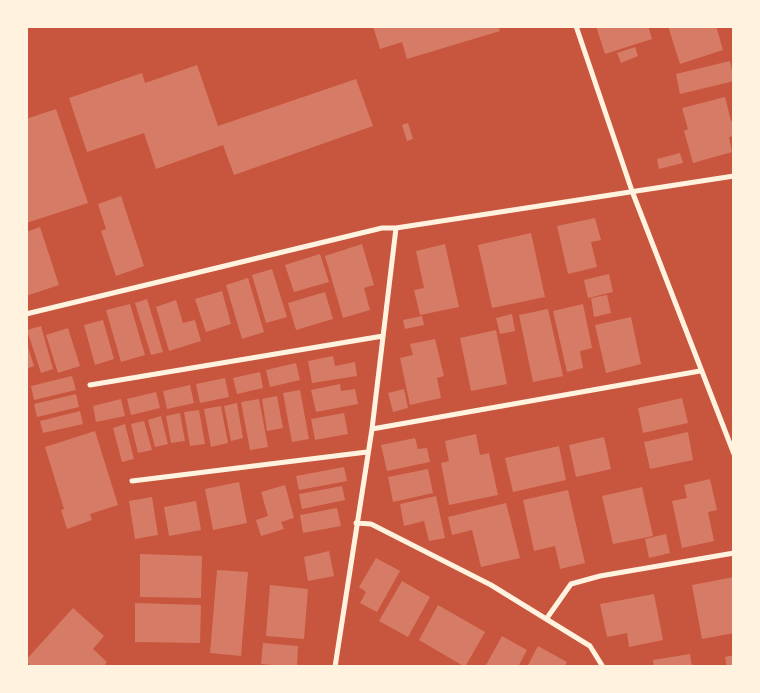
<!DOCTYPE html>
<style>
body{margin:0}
#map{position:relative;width:760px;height:693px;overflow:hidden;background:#c8553d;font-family:Overpass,sans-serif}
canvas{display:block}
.frame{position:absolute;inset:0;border:28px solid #fff3e0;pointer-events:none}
</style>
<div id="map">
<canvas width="760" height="693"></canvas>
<div class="frame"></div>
</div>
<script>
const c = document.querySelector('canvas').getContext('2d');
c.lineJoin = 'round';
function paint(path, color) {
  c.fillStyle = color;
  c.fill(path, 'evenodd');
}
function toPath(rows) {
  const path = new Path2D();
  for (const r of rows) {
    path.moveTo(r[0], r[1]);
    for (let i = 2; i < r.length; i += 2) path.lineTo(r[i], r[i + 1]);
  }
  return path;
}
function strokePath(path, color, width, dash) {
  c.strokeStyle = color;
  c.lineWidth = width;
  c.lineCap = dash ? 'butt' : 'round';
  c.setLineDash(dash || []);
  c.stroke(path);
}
paint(toPath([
 [373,26,498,26,500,31,407,59,402,42,380,49],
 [596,26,648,26,652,39,605,54],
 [668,26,716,26,723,50,680,64],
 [635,47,638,56,621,63,617,53],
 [730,61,734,81,680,94,676,74],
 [197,65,218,126,356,79,373,126,234,175,223,145,156,169,144,133,87,152,69,98,142,73,145,83],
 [725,97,731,121,734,120,734,136,729,137,732,152,693,163,684,131,688,129,682,108],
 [56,109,88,203,26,223,26,119],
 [408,123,413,139,407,141,402,125],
 [680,153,683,163,659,169,657,159],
 [121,196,144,266,116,276,101,231,106,229,98,204],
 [595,218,601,240,591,242,597,267,568,274,557,226],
 [40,227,59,285,26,296,26,232],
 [531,233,545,297,492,308,478,245],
 [362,244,374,285,364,288,370,310,343,318,325,256],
 [445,244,459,307,420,315,414,290,424,288,416,251],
 [320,254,329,282,294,292,285,265],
 [272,269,287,317,266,323,252,275],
 [609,274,613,292,588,298,584,280],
 [248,278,264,332,242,339,226,285],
 [222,291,231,324,206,332,195,299],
 [325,292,333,319,296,330,288,303],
 [607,295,611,313,594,317,591,298],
 [147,299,163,352,151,355,135,303],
 [176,300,183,323,195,320,201,341,169,351,156,307],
 [130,304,145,355,121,362,106,310],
 [583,304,592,348,580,351,583,368,567,372,553,311],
 [548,309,563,376,533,382,519,315],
 [512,314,515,331,500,334,496,318],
 [422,316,424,325,405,329,403,320],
 [631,317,641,364,606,373,595,325],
 [103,320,114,359,95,365,84,325],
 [41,326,53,369,41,373,27,330],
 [68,328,80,366,58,373,46,335],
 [496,330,507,384,471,391,460,338],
 [435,339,444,376,437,378,441,398,410,405,400,358,413,355,410,344],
 [26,341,34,366,26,369],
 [333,356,335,366,355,362,357,376,312,383,308,361],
 [296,363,300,380,270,387,266,370],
 [260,372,263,388,237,394,233,378],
 [72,376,76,390,34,400,31,386],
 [225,378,229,397,200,403,196,384],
 [340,384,341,391,355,389,358,404,316,412,311,390],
 [190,385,194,403,167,409,163,391],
 [404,389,408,408,393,412,388,393],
 [300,390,309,439,292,442,283,393],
 [156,392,160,408,131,415,127,399],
 [76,394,79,407,37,417,34,404],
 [277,396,283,428,267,431,262,399],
 [682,398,688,423,643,433,638,408],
 [121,399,125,416,96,422,93,406],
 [259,399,268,447,250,450,241,402],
 [237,403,243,438,231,441,224,406],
 [221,406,228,443,211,447,204,409],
 [199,410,205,444,190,446,184,412],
 [80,411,83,424,43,433,40,421],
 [180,413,185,441,171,443,166,416],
 [344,413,348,434,315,440,311,419],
 [161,416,168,444,155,447,148,420],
 [144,421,152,450,138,453,131,424],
 [125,424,134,459,122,462,113,428],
 [95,431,118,505,90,514,92,520,67,529,61,510,64,509,45,447],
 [688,432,693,460,650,469,644,442],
 [476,434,480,455,489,453,498,495,449,505,441,463,449,461,445,441],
 [604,437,611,469,576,477,569,445],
 [415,438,418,449,427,448,430,462,387,471,381,445],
 [559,446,566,480,513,492,505,458],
 [344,467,347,481,299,490,296,476],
 [428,469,433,493,393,502,388,477],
 [710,479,717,510,708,512,714,541,682,548,672,501,687,498,684,485],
 [239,482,247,523,213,530,205,489],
 [285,485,294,518,281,522,284,529,261,536,256,520,268,516,261,492],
 [342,486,345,500,302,509,299,494],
 [642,487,653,536,613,544,602,496],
 [568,490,585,563,560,569,555,546,534,551,523,500],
 [436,496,445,538,429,541,424,521,404,526,400,504],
 [152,497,158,535,135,539,129,501],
 [196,501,201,530,169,536,164,507],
 [506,503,520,558,481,567,472,530,452,535,448,517],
 [337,508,341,526,303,533,300,515],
 [666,534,670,553,649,558,645,539],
 [329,551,334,576,308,581,304,557],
 [140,554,202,556,201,598,140,597],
 [376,558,400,571,377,612,360,603,366,592,359,587],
 [217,570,248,572,241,656,210,653],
 [734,577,734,633,702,639,692,585],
 [402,581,430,597,408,637,379,621],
 [270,585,308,589,304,639,266,636],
 [654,594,663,640,629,647,627,633,607,637,600,604],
 [135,603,201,605,200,643,135,642],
 [438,605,485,632,465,667,419,640],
 [73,608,104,636,93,649,107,662,103,667,31,667,26,660],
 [502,636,527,650,518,667,485,667],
 [263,643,298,646,297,667,261,664],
 [538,646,567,662,564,667,527,667],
 [690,654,692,667,654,667,653,660],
 [734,655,734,667,727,667,725,657]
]), '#d67c66');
strokePath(toPath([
 [576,26,632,191,734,454],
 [26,314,382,228,396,228],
 [90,385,383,336],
 [372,429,700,371],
 [132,481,367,452],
 [356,523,371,524,491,585,590,646,603,667],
 [547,618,571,584,600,576,734,553],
 [335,667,372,429,396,228,734,176]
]), '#fff3e0', 5);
</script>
